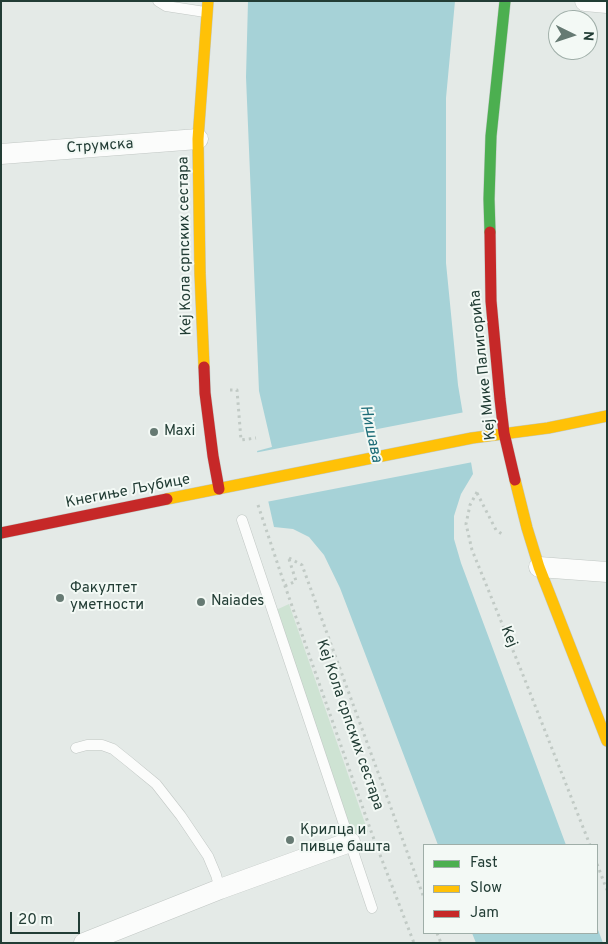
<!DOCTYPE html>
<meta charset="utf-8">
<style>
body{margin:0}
#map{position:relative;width:608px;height:944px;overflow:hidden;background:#e4eae7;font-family:Overpass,sans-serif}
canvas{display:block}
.frame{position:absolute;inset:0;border:2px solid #223d35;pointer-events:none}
.legend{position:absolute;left:423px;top:844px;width:175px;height:90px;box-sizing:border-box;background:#f3f9f5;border:1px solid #9faea8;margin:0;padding:6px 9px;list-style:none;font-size:15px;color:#223d35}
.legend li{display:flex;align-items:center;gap:10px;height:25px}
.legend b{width:25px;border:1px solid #9faea8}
.north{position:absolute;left:548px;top:10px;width:50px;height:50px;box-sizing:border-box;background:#f3f9f5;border:1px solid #9faea8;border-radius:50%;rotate:94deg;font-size:14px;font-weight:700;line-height:20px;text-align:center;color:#223d35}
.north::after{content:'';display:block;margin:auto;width:18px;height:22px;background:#667a73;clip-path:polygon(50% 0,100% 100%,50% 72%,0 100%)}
.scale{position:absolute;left:10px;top:912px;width:70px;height:22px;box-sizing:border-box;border:2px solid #223d35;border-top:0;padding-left:6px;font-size:15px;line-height:18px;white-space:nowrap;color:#223d35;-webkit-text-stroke:4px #f3f9f5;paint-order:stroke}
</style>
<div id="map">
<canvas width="608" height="944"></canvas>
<div class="frame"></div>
<ul class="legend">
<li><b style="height:6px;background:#4caf50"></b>Fast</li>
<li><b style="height:6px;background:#ffc107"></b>Slow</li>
<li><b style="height:6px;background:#c62828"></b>Jam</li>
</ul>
<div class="north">N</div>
<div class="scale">20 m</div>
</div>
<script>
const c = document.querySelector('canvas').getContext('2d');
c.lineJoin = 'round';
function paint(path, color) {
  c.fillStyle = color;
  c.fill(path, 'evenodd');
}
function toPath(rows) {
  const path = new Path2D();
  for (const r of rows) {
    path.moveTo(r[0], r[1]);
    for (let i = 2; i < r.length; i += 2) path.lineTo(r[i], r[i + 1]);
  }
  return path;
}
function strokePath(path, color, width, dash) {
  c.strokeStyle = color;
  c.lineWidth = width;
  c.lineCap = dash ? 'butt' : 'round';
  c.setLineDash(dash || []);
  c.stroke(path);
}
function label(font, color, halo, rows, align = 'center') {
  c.font = font + ' Overpass,sans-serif';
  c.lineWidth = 4;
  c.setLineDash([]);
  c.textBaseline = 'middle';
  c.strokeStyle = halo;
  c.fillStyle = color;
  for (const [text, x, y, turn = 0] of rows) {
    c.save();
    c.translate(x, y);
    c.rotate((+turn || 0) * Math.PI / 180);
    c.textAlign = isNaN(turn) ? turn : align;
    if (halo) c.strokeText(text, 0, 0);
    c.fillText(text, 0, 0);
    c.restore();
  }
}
paint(toPath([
 [289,604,368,832,351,838,276,610]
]), '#cee3d3');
paint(toPath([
 [248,1,455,1,446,98,446,263,458,385,473,474,461,494,454,516,454,539,461,563,566,845,438,845,340,588,324,555,309,537,293,529,274,527,257,451,272,447,259,391,246,77],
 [597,927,603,943,476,943,472,933,597,933]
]), '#a6d2d7');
paint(toPath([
 [465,412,473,462,266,502,254,453]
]), '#e4eae7');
const lane = toPath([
 [158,1,166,6,205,12],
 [242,520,372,908],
 [76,748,87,745,102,745,113,749,128,761,156,784,181,816,208,856,216,875,220,889]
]);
const street = toPath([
 [585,1,607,3],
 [1,154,198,139],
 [539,567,607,572],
 [84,943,220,889,350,842]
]);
const fast = toPath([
 [490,232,489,199,491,136,505,1]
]);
const slow = toPath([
 [204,367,200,273,198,139,208,1],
 [515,480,527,528,539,567,607,741],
 [167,499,472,438,548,428,607,416]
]);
const jam = toPath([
 [490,232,491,301,500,399,504,433,515,480],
 [204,367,205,393,213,456,219,489],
 [1,533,167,499]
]);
strokePath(lane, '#c1c7c4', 11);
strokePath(street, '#c1c7c4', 21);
strokePath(fast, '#c0c8c4', 12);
strokePath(slow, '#c0c8c4', 12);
strokePath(jam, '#c0c8c4', 12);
strokePath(toPath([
 [230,390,237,390,241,440,256,438],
 [477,492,470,505,466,524,472,550,523,675,590,845],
 [477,493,496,530,502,534],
 [258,505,285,586,372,834,414,943],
 [289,558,302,565,424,898],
 [285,586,296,581,289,559],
 [597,864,607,890],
 [437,933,441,943]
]), '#c1cac5', 3, [2.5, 4]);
strokePath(lane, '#fbfcfb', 10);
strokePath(street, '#fbfcfb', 20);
strokePath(fast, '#4caf50', 11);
strokePath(slow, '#ffc107', 11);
strokePath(jam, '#c62828', 11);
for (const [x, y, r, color] of [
 [154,432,5,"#667a73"],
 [60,598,5,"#667a73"],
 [201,602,5,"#667a73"],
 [290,840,5,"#667a73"]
]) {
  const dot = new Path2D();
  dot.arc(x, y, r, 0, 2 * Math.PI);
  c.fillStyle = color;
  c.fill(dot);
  strokePath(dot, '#f3f9f5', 2);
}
label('15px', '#223d35', '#f3f9f5', [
 ["Струмска",100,147,-4],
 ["Кеј Кола српских сестара",186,246,-91],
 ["Кеј Мике Палигорића",484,365,-96],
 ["Кнегиње Љубице",128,492,-11],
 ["Кеј",508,637,68],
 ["Кеј Кола српских сестара",349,725,71]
]);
label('15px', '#223d35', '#f3f9f5', [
 ["Maxi",164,432],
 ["Факултет",70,589],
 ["уметности",70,606],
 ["Naiades",211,602],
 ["Крилца и",300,831],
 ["пивце башта",300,848]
], 'left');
label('italic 16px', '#1e6d78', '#f3f9f5', [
 ["Нишава",370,434,78]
]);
</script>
